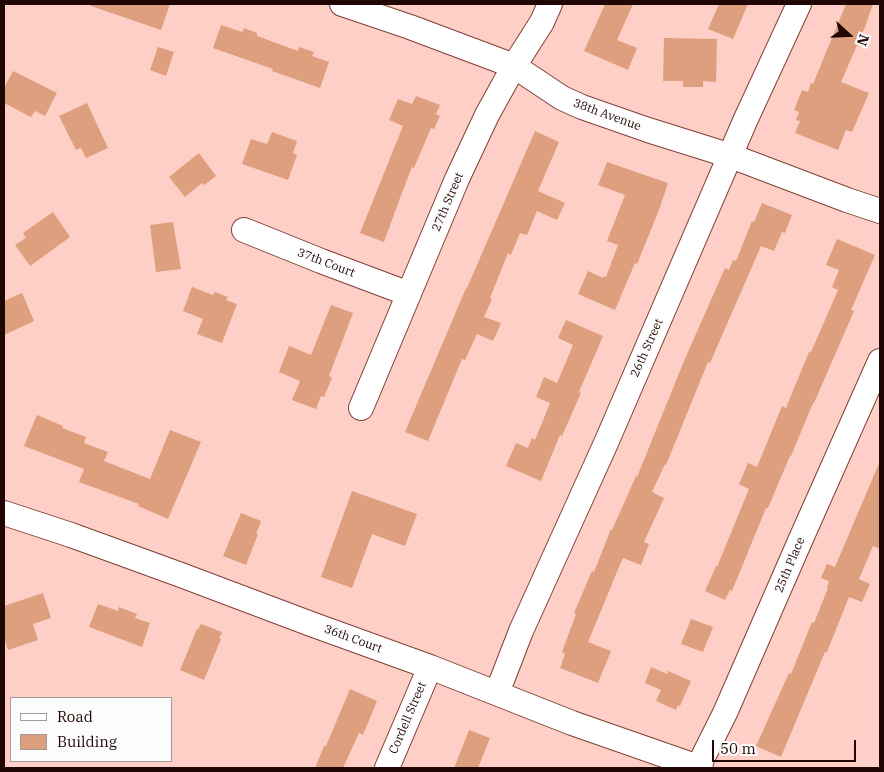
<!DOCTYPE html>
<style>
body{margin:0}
#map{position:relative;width:884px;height:772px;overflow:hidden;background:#fecfc6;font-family:"IBM Plex Serif",serif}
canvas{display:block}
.frame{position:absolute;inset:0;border:5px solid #200604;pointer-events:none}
.legend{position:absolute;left:10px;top:697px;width:162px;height:65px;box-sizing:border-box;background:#fcfcfc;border:1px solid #a49a99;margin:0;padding:6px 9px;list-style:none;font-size:15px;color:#200604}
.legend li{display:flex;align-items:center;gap:10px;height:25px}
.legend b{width:25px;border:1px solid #a49a99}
.north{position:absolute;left:824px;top:10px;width:50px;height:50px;-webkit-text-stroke:4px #fcfcfc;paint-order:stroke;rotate:110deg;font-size:14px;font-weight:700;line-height:20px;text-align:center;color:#200604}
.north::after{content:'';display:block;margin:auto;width:18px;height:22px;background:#200604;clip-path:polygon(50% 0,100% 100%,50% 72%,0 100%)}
.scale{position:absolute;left:712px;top:740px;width:144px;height:22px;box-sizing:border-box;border:2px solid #200604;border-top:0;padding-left:6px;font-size:15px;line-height:18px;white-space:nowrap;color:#200604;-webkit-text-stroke:4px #fcfcfc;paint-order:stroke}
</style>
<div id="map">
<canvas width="884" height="772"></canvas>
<div class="frame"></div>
<ul class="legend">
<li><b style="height:6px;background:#fff"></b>Road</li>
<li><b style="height:14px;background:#dd9f7d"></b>Building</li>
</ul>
<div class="north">N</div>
<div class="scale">50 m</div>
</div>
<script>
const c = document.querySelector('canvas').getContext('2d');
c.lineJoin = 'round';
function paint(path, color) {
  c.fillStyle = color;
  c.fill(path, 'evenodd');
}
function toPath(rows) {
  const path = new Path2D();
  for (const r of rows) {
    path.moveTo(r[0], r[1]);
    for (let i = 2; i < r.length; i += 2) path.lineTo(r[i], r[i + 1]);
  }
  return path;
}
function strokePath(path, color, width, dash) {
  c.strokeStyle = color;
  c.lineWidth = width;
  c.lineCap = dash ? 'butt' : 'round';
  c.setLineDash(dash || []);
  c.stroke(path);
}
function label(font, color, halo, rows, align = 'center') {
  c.font = font + ' "IBM Plex Serif",serif';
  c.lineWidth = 4.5;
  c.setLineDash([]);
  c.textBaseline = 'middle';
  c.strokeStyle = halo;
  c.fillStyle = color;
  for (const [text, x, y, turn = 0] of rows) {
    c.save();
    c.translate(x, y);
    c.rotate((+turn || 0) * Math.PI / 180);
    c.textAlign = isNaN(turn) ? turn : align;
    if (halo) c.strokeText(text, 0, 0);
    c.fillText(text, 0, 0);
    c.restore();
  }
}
paint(toPath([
 [91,4,170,4,161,30,91,6],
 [605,4,633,4,617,40,637,48,628,70,584,51],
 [719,4,748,4,733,39,708,29],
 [846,4,873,4,865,27,841,82,869,93,852,132,846,130,838,150,795,133,800,121,796,120,799,112,794,110,802,90,808,92,811,83,813,84],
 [221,25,242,32,244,28,257,33,257,36,298,51,299,47,314,52,312,56,329,62,320,88,272,71,273,69,213,48],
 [664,38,717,39,716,82,703,81,703,87,683,87,683,81,663,81],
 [158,47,174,52,166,76,150,70],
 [13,71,57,93,45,116,35,111,31,117,4,103,4,88],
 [416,96,440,105,436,114,440,116,434,129,431,128,414,168,412,167,400,198,384,242,360,233,403,126,389,120,398,99,412,104],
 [87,103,108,148,86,158,81,148,76,150,59,116],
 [535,131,559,142,538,191,565,203,557,220,537,211,527,235,520,233,511,255,508,253,490,298,492,299,484,317,501,323,493,341,477,334,465,360,462,359,428,441,405,432,466,288,467,288],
 [272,132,297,141,293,153,297,155,288,180,242,164,251,139,267,144],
 [199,153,216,176,204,185,202,183,185,197,169,177],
 [607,162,668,183,659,210,637,264,635,263,615,310,578,294,588,271,603,278,604,276,606,277,618,245,607,241,625,195,598,185],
 [762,203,792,215,785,233,782,232,774,251,761,246,710,363,708,362,666,465,665,464,652,492,664,498,644,542,649,544,641,565,623,558,619,567,588,642,611,651,598,683,560,668,565,654,562,652,576,614,574,613,592,571,594,572,611,529,612,530,636,476,637,477,684,361,725,268,729,270,733,260,736,261,752,221,754,222],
 [53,212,70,237,30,266,15,245,26,238,23,233],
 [173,222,181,269,156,272,150,225],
 [837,239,875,255,851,310,854,311,814,403,813,403,791,456,790,456,768,508,766,508,732,591,730,590,725,600,705,591,716,566,717,567,749,489,739,484,748,463,757,467,782,406,786,408,809,352,811,352,838,290,832,287,839,270,826,265],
 [192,287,213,295,215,292,228,297,226,300,237,304,222,343,197,334,203,319,183,311],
 [22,293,34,321,4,335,4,301],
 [331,305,353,313,329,376,332,378,324,397,321,396,316,409,292,400,300,381,279,372,289,346,311,355],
 [566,320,603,336,579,392,581,393,562,436,560,435,541,481,506,466,516,443,528,448,532,438,535,440,550,403,536,397,544,377,557,383,573,345,558,338],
 [37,415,63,426,62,428,86,437,84,443,108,452,104,461,150,479,170,430,201,442,168,519,138,506,139,504,79,482,84,469,24,446],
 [880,461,880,549,873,546,859,579,870,584,862,602,849,597,827,652,825,652,781,757,756,746,789,673,791,674,812,622,814,623,828,588,827,587,829,581,821,578,827,564,835,567],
 [352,491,417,514,405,546,372,534,352,588,321,577],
 [241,513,261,521,256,534,258,534,246,565,223,556],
 [43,593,51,618,33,624,38,640,8,650,4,637,4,606],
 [98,604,118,611,119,607,137,614,135,618,150,623,142,647,89,627],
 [691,619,713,627,703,652,681,644],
 [201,624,222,632,219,638,221,639,204,680,180,670,197,629,198,629],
 [651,667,667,674,668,671,691,681,680,706,678,705,676,710,656,701,661,690,645,683],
 [350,689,377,701,363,735,359,733,343,768,315,768,324,746,326,746],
 [469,730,490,738,478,768,454,768]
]), '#dd9f7d');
const minor = toPath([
 [342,4,410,27,514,66,562,98,582,107,648,130,731,156,847,200,880,211],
 [244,230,321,261,409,294],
 [361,408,457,179,487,115,514,66,542,22,550,4],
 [4,513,71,535,181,575,311,624,430,667,572,723,701,768],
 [497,693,521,631,606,443,745,121,799,4],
 [698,767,725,713,800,541,880,361],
 [387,768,430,667]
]);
strokePath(minor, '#803f36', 26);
strokePath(minor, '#fff', 24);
label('12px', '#200604', '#fcfcfc', [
 ["38th Avenue",607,115,20],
 ["27th Street",448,202,-67],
 ["37th Court",326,263,21],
 ["26th Street",647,348,-66],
 ["25th Place",790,565,-67],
 ["36th Court",353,639,20],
 ["Cordell Street",408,718,-67]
]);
</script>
